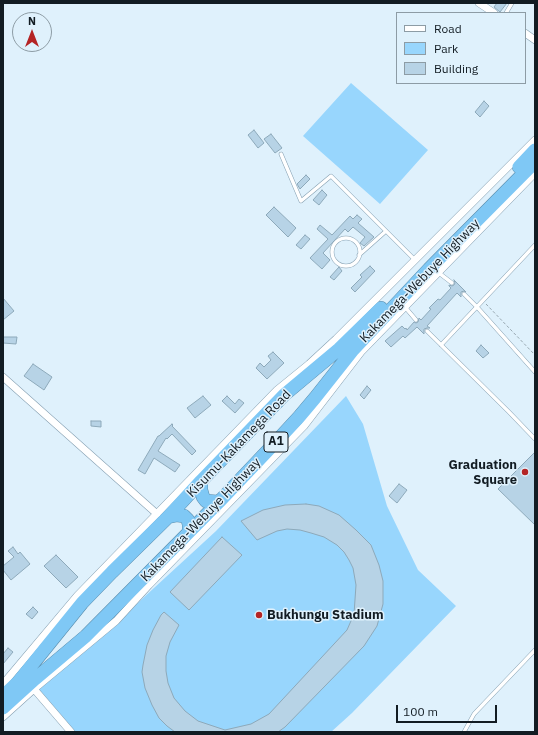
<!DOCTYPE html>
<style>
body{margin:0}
#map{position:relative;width:538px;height:735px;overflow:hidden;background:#dff1fc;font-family:"IBM Plex Sans",sans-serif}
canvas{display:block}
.frame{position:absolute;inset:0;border:4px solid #121c23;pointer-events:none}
.legend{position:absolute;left:396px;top:12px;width:130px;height:72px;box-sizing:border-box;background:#dff1fc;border:1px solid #8d9ca5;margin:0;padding:5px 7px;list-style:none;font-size:12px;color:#121c23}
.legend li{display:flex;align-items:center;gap:8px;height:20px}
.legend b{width:20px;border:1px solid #8d9ca5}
.north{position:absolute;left:12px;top:12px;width:40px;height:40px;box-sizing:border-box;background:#dff1fc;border:1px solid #8d9ca5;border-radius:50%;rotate:0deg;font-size:11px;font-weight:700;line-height:16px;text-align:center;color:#121c23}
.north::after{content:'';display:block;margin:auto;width:14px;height:18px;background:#b42425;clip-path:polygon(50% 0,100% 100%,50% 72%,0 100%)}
.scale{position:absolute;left:396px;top:705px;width:101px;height:18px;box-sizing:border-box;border:2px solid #121c23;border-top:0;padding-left:5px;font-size:12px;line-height:14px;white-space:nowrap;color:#121c23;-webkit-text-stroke:3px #dff1fc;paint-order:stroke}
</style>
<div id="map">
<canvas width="538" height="735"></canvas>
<div class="frame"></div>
<ul class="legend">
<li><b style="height:5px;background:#fff"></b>Road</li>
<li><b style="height:11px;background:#98d6fd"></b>Park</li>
<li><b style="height:11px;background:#b7d3e6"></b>Building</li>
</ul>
<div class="north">N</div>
<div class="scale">100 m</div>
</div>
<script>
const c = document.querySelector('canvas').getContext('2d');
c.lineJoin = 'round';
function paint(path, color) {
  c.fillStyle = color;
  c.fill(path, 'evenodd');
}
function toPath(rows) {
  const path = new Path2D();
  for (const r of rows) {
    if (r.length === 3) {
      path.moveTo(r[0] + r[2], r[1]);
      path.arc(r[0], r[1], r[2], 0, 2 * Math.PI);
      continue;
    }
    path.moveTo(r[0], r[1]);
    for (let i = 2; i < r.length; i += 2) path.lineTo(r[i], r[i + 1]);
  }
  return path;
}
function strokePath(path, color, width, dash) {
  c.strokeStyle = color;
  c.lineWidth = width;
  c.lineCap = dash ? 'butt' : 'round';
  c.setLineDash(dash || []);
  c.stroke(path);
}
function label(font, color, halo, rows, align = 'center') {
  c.font = font + ' "IBM Plex Sans",sans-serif';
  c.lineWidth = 3;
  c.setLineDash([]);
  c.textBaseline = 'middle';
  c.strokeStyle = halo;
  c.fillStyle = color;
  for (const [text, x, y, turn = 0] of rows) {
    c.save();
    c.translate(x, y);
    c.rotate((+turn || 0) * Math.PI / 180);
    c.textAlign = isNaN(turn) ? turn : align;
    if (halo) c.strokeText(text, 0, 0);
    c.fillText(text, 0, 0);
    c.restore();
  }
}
paint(toPath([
 [351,83,428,150,380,204,303,136],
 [346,396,363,424,387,506,418,570,456,606,352,713,331,732,71,732,33,693,117,622,216,531]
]), '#98d6fd');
const building = toPath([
 [497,3,507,3,500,12,494,7,497,3],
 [484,101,489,106,480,117,475,112,484,101],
 [254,130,264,143,258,148,248,135,254,130],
 [271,134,282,148,275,153,264,139,271,134],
 [306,175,310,179,300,189,297,184,306,175],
 [322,190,327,195,319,205,313,200,322,190],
 [274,207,296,228,288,237,266,215,274,207],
 [357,215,362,219,358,223,374,237,364,246,360,243,365,237,353,227,348,232,345,229,323,253,330,260,322,269,310,258,328,239,317,229,320,225,332,235,350,216,353,219,357,215],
 [305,235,310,239,301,249,296,245,305,235],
 [370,266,375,271,355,292,351,288,362,277,360,275,370,266],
 [339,267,342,271,334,280,330,277,339,267],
 [454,280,466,292,464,291,461,292,461,297,457,293,427,326,430,328,427,328,424,329,424,334,417,327,405,338,403,336,391,347,385,341,402,326,405,329,406,328,407,330,414,322,416,323,418,322,419,318,421,320,431,309,429,308,438,299,440,300,451,288,449,286,449,285,452,286,454,285,455,283,454,280],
 [3,298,14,311,3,320,3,298],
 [3,337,17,337,16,344,3,343,3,337],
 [481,345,489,353,483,358,476,351,481,345],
 [273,352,284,363,267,379,256,368,260,363,264,367,271,360,268,356,273,352],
 [33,364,52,377,44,390,24,376,33,364],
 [367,386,371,390,364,399,360,395,367,386],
 [203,396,211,405,195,418,187,408,203,396],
 [227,396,235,404,239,399,244,403,235,413,222,401,227,396],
 [91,421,101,421,101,427,91,426,91,421],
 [172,424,173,425,172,426,196,451,192,455,172,434,167,439,166,438,158,451,180,465,175,472,154,458,145,474,138,470,158,436,159,436,172,424],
 [535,452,535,525,498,489,535,452],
 [399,484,407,490,397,503,389,496,399,484],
 [306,504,319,506,339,515,356,530,371,545,379,565,383,581,383,604,377,626,364,646,285,727,278,732,175,732,167,726,159,718,152,705,145,688,142,672,143,665,147,645,153,630,161,615,164,612,179,625,170,642,166,656,166,671,168,683,174,698,185,711,198,721,225,730,251,724,269,714,347,630,354,614,356,585,353,568,349,560,344,552,337,545,324,537,311,533,300,530,287,529,277,531,257,540,241,521,263,510,285,505,306,504],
 [222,537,242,555,189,610,170,592,222,537],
 [13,547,18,554,20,552,30,564,11,580,3,570,3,566,14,557,8,551,13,547],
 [56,555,78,577,66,588,44,566,56,555],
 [33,607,38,612,32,619,26,614,33,607],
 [8,648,13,652,3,664,3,654,8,648]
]);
paint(building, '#b7d3e6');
strokePath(building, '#8da9ba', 1);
const lane = toPath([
 [506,13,512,3],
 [281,154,301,201,331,176,415,260],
 [346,252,14],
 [359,255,386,231],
 [439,273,452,283],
 [464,294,477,307,535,372],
 [405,307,416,320],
 [427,331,509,412,535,439],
 [441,345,535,245],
 [464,732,474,714,535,650]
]);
const street = toPath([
 [479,3,494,13],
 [525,33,535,40],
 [3,377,157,514],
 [3,684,77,596,277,390,309,364,336,339,535,140],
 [35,686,34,689,71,732],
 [3,717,34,689,116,621,149,585,304,426,361,352,535,173]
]);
const highway = toPath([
 [519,167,535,150],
 [201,481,201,490,203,497,206,501,219,502],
 [168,517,177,515,184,516,188,520,189,525,189,531],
 [3,696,18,682,82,603,112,572,168,517,201,481,284,395,339,349,381,308],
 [3,708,35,679,86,636,219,502,274,444,299,417,315,398,353,350,429,269,535,162]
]);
strokePath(lane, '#849fb1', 4.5);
strokePath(street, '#849fb1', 8);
strokePath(highway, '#598cac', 14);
strokePath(toPath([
 [486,304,535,355]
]), '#97a7b0', 1, [3, 2]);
strokePath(lane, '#fff', 3.5);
strokePath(street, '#fff', 7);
strokePath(highway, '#7fc8f5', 13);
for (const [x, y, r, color] of [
 [525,472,4,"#b42425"],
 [259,615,4,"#b42425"]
]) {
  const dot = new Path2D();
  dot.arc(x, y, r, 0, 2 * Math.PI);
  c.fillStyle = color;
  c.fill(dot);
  strokePath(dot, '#dff1fc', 1.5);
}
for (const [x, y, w] of [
 [276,442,24]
]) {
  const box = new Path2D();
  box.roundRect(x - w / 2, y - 10, w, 20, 3);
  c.fillStyle = '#dff1fc';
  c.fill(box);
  strokePath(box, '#121c23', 1);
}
label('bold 12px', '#121c23', null, [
 ["A1",276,442]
]);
label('13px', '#121c23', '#dff1fc', [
 ["Kakamega-Webuye Highway",420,281,-46],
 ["Kisumu-Kakamega Road",239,444,-46],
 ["Kakamega-Webuye Highway",201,520,-46]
]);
label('bold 13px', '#121c23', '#dff1fc', [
 ["Graduation",517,465],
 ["Square",517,480],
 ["Bukhungu Stadium",267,615,"left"]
], 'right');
</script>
